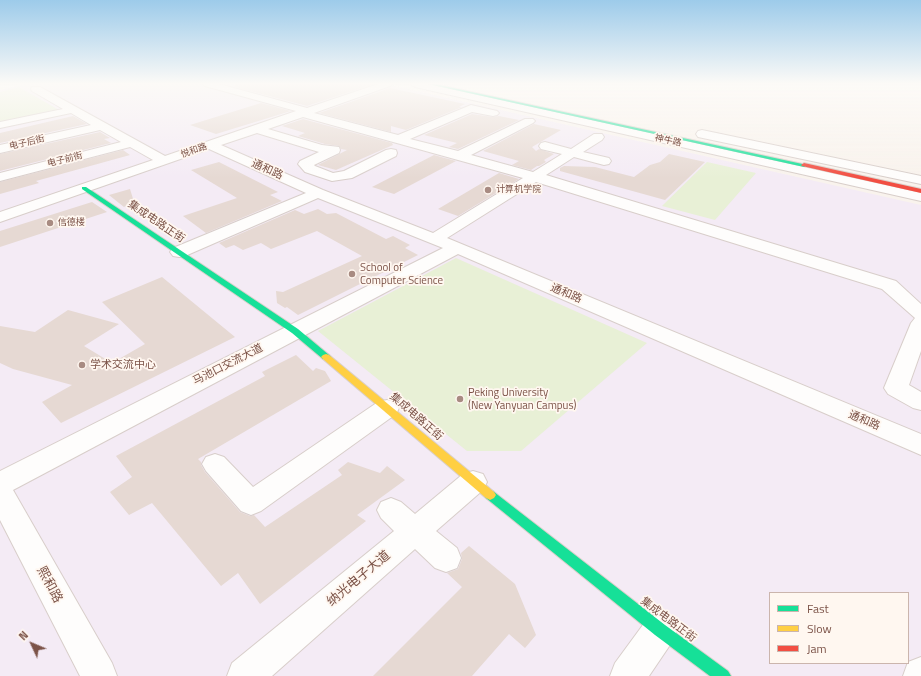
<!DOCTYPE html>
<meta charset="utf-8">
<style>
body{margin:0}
#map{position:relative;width:921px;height:676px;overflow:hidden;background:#f9f3ed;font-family:"Titillium Web",sans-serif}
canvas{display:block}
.legend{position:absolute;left:769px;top:592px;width:140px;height:72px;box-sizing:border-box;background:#fff7f0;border:1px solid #cbb5ad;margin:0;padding:5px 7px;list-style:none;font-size:12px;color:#7c5348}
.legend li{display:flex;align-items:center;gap:8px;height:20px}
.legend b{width:20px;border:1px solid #cbb5ad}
.north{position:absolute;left:12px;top:624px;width:40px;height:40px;-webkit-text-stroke:3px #fff7f0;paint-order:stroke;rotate:314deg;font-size:11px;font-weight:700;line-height:16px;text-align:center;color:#7c5348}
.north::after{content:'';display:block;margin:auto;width:14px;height:18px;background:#7c5348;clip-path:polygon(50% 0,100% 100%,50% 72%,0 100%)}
</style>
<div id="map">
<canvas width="921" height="676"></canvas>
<ul class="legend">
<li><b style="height:5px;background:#16e098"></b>Fast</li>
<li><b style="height:5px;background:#ffcf43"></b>Slow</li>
<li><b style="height:5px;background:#f24e42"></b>Jam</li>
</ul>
<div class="north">N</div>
</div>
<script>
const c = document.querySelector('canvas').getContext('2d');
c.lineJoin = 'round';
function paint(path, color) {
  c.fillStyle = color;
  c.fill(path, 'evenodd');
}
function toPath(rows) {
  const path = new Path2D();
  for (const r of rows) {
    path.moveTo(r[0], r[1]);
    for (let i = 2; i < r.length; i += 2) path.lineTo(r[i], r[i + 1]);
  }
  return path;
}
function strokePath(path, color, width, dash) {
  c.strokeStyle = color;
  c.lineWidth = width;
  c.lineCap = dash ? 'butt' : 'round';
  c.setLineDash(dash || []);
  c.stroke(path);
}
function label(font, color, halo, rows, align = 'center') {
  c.font = font + ' "Titillium Web","Noto Sans SC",sans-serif';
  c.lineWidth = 3.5;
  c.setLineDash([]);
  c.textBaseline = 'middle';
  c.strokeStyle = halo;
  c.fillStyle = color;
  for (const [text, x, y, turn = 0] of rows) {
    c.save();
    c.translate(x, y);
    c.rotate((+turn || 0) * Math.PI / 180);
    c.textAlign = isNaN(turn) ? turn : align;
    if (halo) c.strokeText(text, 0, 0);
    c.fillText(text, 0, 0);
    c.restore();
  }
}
paint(toPath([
 [24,84,386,84,921,205,921,676,0,676,0,90],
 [770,593,908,593,908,663,770,663]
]), '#f4ebf5');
paint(toPath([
 [19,87,59,110,0,123,0,92],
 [707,162,756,173,715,220,662,206],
 [456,258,647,343,521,451,467,451,318,331]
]), '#e8f0d6');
paint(toPath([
 [235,84,374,84,307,106,235,87],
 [390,88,465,104,459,107,462,107,406,130,391,126,391,132,319,113],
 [261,103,291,111,216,134,190,125],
 [472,114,493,117,499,116,519,120,458,149,449,147,457,143,424,135],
 [73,116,87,124,0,143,0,133],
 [303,119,392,143,393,145,336,170,318,165,347,150,341,149,339,146,325,144,298,136,305,133,282,126],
 [534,124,561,130,532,147,536,151,539,149,554,154,544,160,546,162,539,166,537,166,531,170,512,165,519,161,483,151],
 [100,132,110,138,104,139,111,143,0,171,0,154],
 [123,150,130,155,36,181,39,183,0,194,0,182],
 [669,154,705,162,665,200,560,171,560,168,564,166,595,167,634,177,650,165,660,162],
 [434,155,456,161,394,194,372,187],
 [219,162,278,192,270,195,282,201,206,233,183,216,237,198,191,170],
 [499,173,519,179,458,216,438,209],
 [130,189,134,202,124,207,109,195],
 [92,202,107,212,0,247,0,231],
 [318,209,327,214,336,213,386,239,393,236,410,245,405,248,418,255,298,315,287,307,285,308,277,303,276,291,283,292,362,256,317,231,271,249,261,243,243,250,234,245,226,248,219,243,295,210,304,214],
 [162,277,235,337,61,423,42,402,72,385,13,369,0,363,0,326,35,332,68,310,119,324,84,346,112,363,145,344,102,302],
 [296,355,313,371,316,368,325,371,331,381,198,459,201,462,201,465,205,472,240,512,250,516,254,515,265,527,342,475,338,470,348,462,380,473,387,466,405,480,357,515,366,521,260,604,238,573,221,586,152,503,129,515,110,492,132,477,116,456,265,376,262,372],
 [469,546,515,584,536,635,525,648,509,634,472,676,373,676,462,587,447,573,458,569,462,559,461,553]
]), '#e6d9d3');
const street = toPath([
 [203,84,219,84,307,108,378,84,392,84,390,86,314,113,398,135,471,105,497,111,499,113,497,115,493,116,472,112,410,139,458,151,525,119,533,119,535,121,533,123,471,155,533,172,562,154,541,149,539,146,541,143,545,142,571,149,594,134,602,134,604,137,602,140,583,152,609,158,611,161,609,164,604,165,574,157,546,175,896,281,921,304,921,351,909,385,921,392,921,410,913,408,888,394,884,388,911,323,915,318,882,289,536,182,447,238,921,434,921,455,458,254,13,490,112,663,117,676,80,676,0,520,0,471,443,248,318,198,185,256,179,257,173,256,170,252,173,248,306,193,209,149,0,222,0,212,153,160,130,147,0,181,0,173,121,142,100,130,0,153,0,145,91,125,71,113,0,128,0,122,63,109,32,91,31,89,32,87,40,87,165,156,296,111,205,86,203,84],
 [303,117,523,178,433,233,323,190,221,145,257,133,319,152,300,161,298,164,305,172,332,181,352,178,396,156,397,153,396,150,391,149,386,150,344,171,333,173,315,166,314,165,339,153,340,150,339,147,322,145,268,129,303,117],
 [410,84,428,84,921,193,921,201,415,87,410,84],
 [702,130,921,176,921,184,698,137,696,134,698,131,702,130],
 [387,400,396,402,399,408,396,414,261,511,251,515,241,511,206,471,202,464,206,457,215,454,224,457,253,487,378,402,387,400],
 [473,471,483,474,487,482,483,490,436,531,457,548,461,558,457,568,446,572,435,568,415,549,272,676,227,676,232,663,394,531,381,518,377,510,381,502,391,498,401,502,415,514,463,474,473,471],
 [660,613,672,618,677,630,672,642,649,676,610,676,615,663,648,618,660,613],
 [921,657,921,676,903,676,908,662,921,657]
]);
const fast = toPath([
 [428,84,435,84,807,165,804,167,428,84],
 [82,187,86,187,298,329,329,355,331,357,329,359,323,359,292,333,82,189,82,187],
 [490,490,494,492,665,625,728,671,731,676,710,676,655,635,486,498,484,495,486,492,490,490]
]);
const slow = toPath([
 [326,354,329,355,494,492,496,495,494,498,490,500,486,498,323,359,321,357,323,355,326,354]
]);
const jam = toPath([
 [804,163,921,189,921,193,802,166,801,165,804,163]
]);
strokePath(street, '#d8ceca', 2);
strokePath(fast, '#dad0ca', 2);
strokePath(slow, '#dad0ca', 2);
strokePath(jam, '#dad0ca', 2);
paint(street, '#fefdfc');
paint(fast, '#16e098');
paint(slow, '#ffcf43');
paint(jam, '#f24e42');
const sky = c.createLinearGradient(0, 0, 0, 178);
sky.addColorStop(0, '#9dcbea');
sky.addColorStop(0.47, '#fcfaf7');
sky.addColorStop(1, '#fcfaf700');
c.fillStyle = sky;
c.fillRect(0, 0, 921, 178);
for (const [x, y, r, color] of [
 [488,190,4,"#a88b82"],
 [50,223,4,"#a88b82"],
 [352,274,4,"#a88b82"],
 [82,365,4,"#a88b82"],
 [460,399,4,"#a88b82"]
]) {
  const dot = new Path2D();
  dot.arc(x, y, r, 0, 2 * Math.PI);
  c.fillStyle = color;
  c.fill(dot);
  strokePath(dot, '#fff7f0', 1.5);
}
label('9px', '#7c5348', '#fff7f0', [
 ["神牛路",668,141,12],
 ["电子后街",27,143,-13],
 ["悦和路",194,151,-19],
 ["电子前街",65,160,-14]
]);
label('9px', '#7c5348', '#fff7f0', [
 ["计算机学院",496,190],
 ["信德楼",58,223]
], 'left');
label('11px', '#7c5348', '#fff7f0', [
 ["通和路",267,170,24],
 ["集成电路正街",156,222,34],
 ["通和路",566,294,23],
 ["马池口交流大道",228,365,-27],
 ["集成电路正街",416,417,41],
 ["通和路",864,421,23],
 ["集成电路正街",668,620,37]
]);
label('11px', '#7c5348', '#fff7f0', [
 ["School of",360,268],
 ["Computer Science",360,281],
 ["学术交流中心",90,365],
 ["Peking University",468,393],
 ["(New Yanyuan Campus)",468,406]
], 'left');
label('13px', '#7c5348', '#fff7f0', [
 ["纳光电子大道",359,579,-40],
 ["熙和路",49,585,62]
]);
</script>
